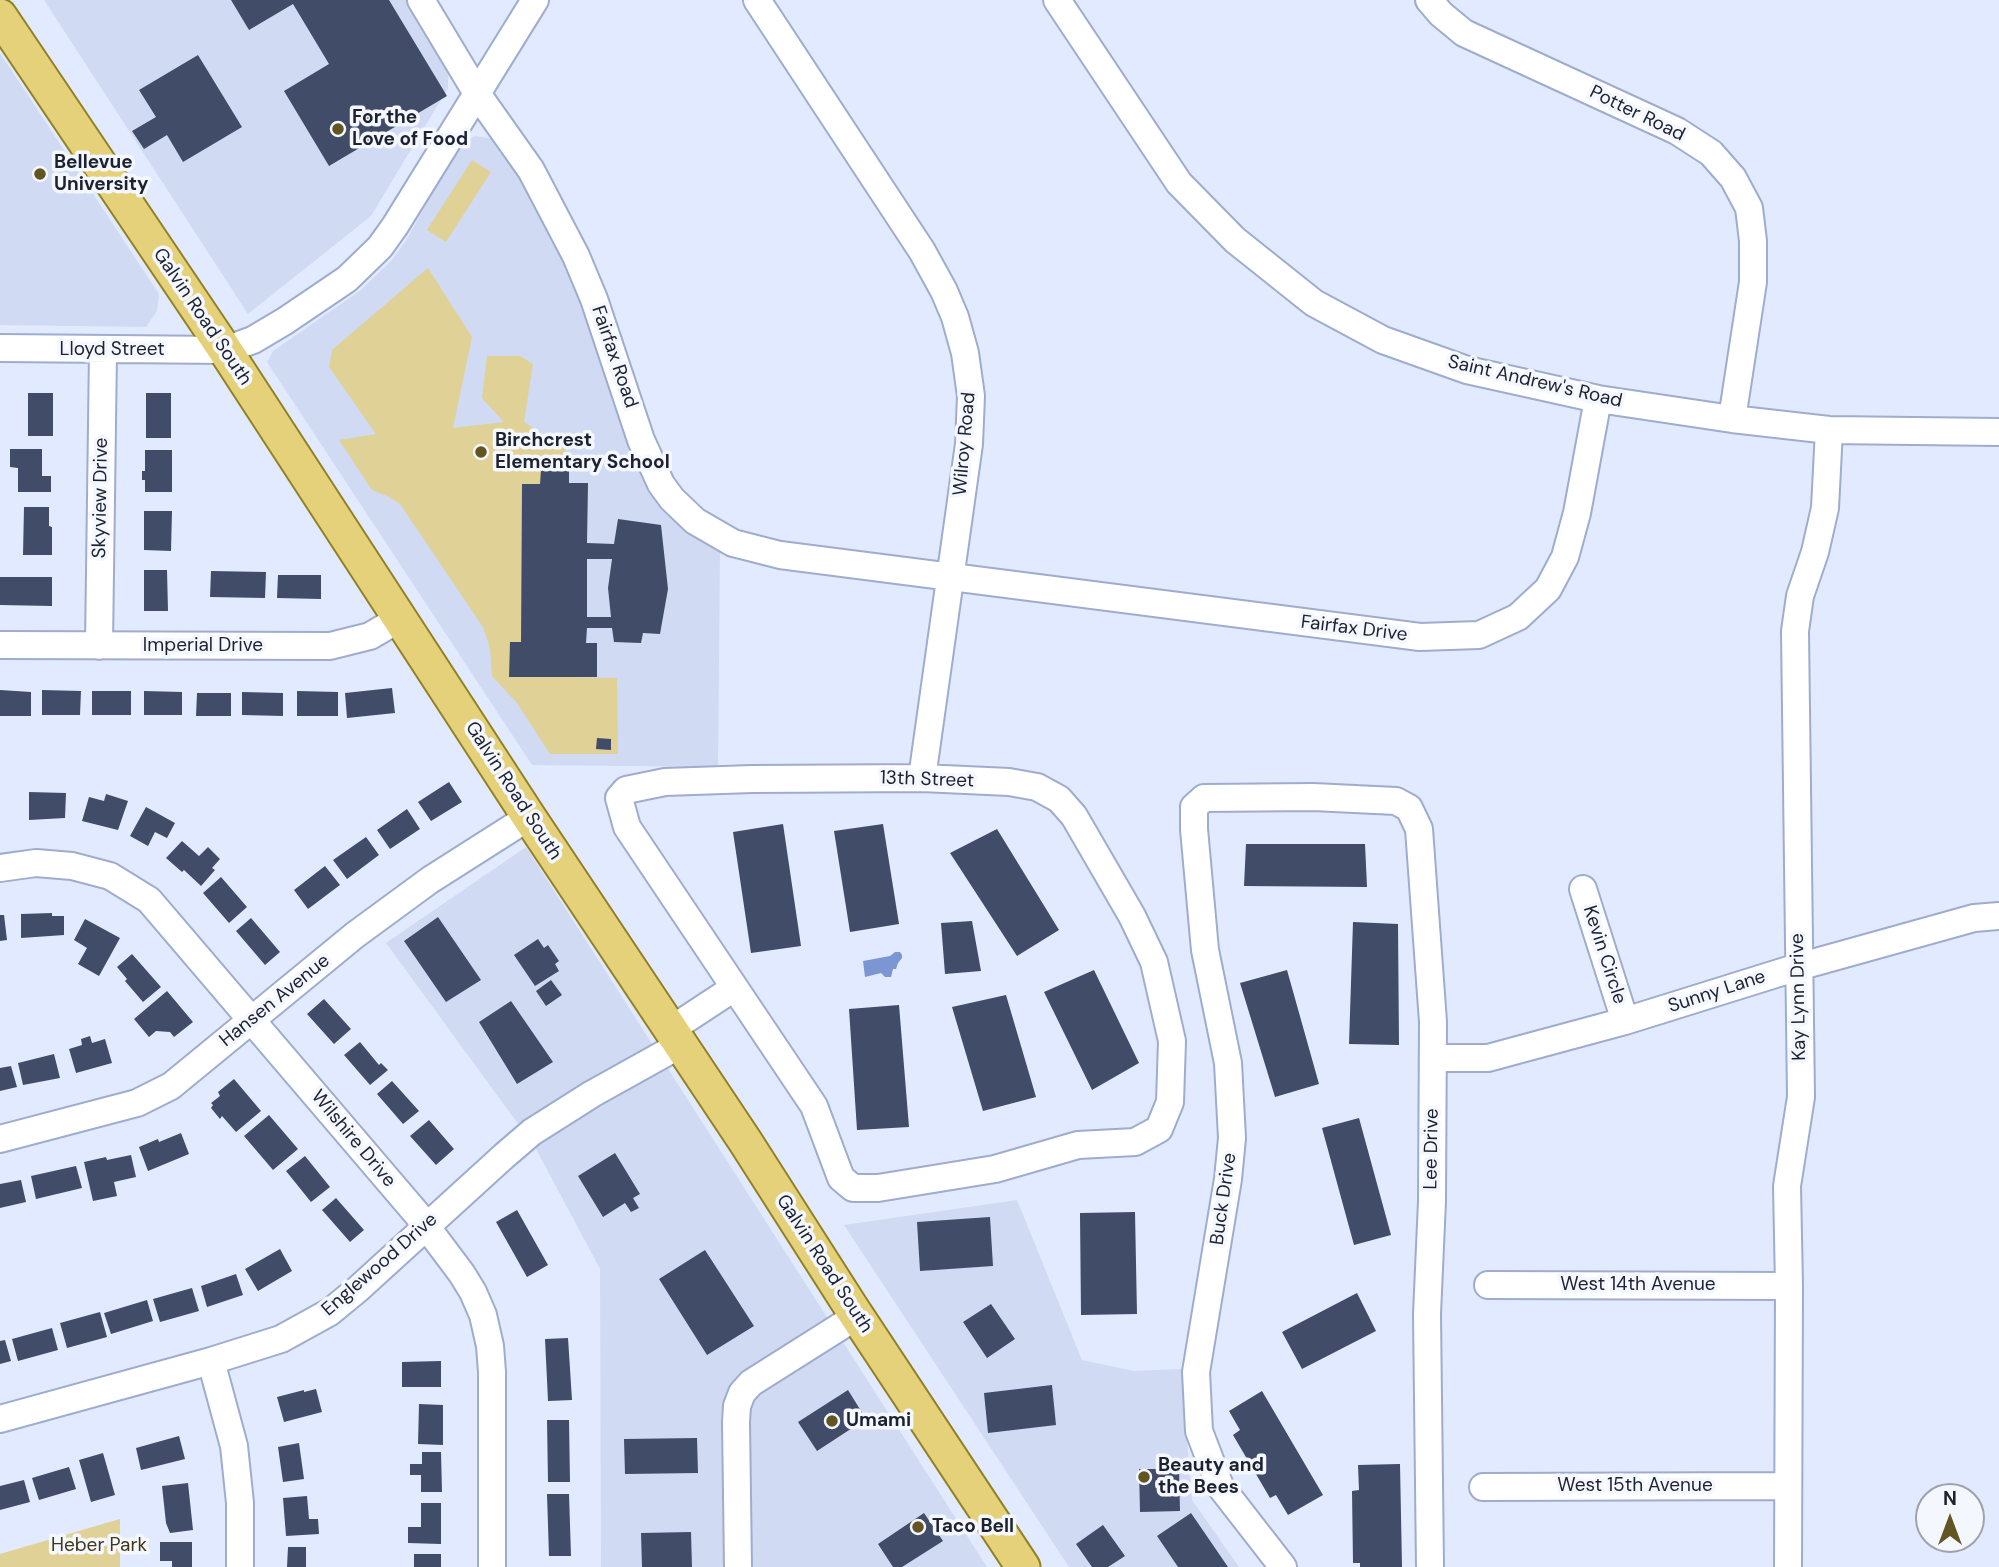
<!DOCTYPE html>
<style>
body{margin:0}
#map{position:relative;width:1999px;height:1567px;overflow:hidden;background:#e1eaff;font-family:"DM Sans",sans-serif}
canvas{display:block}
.north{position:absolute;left:1915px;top:1483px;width:70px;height:70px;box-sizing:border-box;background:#f4f7fe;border:2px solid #9ea2ab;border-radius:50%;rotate:0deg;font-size:19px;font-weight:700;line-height:28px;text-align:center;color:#1c222e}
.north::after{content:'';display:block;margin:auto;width:24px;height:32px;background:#625522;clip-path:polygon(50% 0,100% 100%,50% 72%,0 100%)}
</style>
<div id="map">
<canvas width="1999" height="1567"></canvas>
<div class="north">N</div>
</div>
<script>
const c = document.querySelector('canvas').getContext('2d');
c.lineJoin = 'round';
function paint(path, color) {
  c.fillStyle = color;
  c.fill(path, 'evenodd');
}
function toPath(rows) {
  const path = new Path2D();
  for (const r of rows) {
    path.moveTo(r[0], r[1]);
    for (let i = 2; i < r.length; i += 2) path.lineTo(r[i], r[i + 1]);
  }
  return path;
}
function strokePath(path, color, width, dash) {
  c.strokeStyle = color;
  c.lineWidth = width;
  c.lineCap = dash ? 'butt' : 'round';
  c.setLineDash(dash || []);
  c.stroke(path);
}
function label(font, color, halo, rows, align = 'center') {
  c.font = font + ' "DM Sans",sans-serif';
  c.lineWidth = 7;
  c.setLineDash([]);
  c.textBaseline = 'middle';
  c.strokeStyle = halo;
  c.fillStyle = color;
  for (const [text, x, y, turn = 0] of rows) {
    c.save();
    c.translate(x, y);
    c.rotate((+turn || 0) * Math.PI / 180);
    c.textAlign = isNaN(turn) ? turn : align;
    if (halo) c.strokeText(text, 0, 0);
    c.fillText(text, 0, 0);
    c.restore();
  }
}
paint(toPath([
 [44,0,407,0,448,70,448,88,371,216,248,314],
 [0,53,159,294,157,311,146,327,0,325],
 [475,136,495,139,502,145,551,230,682,526,692,535,720,551,718,767,532,765,267,362,273,351,361,290,391,261,405,242,456,151,467,140],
 [526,847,987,1567,601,1567,600,1269,535,1147,386,943],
 [1017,1200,1082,1360,1134,1371,1181,1369,1192,1500,1239,1567,1069,1567,844,1225]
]), '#d0daf3');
paint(toPath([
 [472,160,491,172,446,242,427,230],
 [428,268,472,337,453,428,504,422,482,398,487,356,520,356,533,364,524,422,565,449,560,471,540,484,522,484,521,642,510,643,509,676,617,678,618,754,550,754,517,703,492,676,490,648,483,627,400,504,387,496,372,490,339,440,376,434,329,367,332,350],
 [120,1519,120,1567,0,1567,0,1554]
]), '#e0d196');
paint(toPath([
 [895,952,900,952,902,955,902,958,898,963,896,969,893,969,891,977,885,977,881,973,865,977,863,961,890,956]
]), '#7c96d4');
paint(toPath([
 [231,0,389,0,447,96,329,166,284,91,329,64,293,4,249,30],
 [198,55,242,127,183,162,167,135,144,149,132,131,156,117,139,90],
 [28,393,53,393,53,436,28,436],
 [146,393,171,393,171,438,146,438],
 [10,449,42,449,42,476,51,476,51,492,18,492,18,468,10,467],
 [145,450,172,450,172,492,145,492,145,480,142,480,142,471,145,471],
 [541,470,569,471,569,483,588,483,587,543,614,544,618,519,661,525,668,589,660,634,643,633,641,643,614,642,612,628,587,628,586,643,597,643,597,677,509,677,510,642,521,642,522,484,540,484],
 [587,559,612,559,608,588,611,617,587,617],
 [24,507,49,507,49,526,52,527,52,555,23,555],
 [144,511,172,511,171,551,144,550],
 [144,570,167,570,168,611,144,611],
 [211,571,266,572,265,598,210,597],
 [278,575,321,575,321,599,277,598],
 [0,577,52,577,52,606,0,605],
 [392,688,395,713,347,718,345,693],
 [0,690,31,692,31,716,0,716],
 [42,690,81,691,80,715,42,715],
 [92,691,131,691,131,715,92,715],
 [144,691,182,692,182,715,144,715],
 [297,691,338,692,338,716,297,716],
 [242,692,283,693,283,716,242,715],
 [197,693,231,693,231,716,196,716],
 [597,738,611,739,611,750,596,749],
 [449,782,462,802,431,821,418,802],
 [29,792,66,793,65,818,29,820],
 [106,794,128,801,118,830,82,821,89,797,104,801],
 [146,807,175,823,167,838,155,832,148,846,130,836],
 [407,809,420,829,390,849,377,830],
 [783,824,801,946,751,953,733,832],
 [883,824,899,924,850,932,834,831],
 [997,829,1059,930,1017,956,950,853],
 [366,837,379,855,347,879,333,860],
 [182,841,199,856,208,847,220,859,212,868,215,870,201,886,184,870,182,872,166,858],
 [1246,844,1365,844,1367,887,1244,886],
 [325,866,340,885,308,909,294,890],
 [221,877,247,907,229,923,203,893],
 [52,913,52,916,64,916,64,935,21,938,21,914],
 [0,915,4,915,7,940,0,941],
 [438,917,481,980,446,1002,404,941],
 [251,918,280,952,265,965,236,931],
 [85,919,120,938,99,976,78,964,87,948,74,940],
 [972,921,981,971,945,974,941,923],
 [1353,922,1398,924,1399,1045,1349,1044],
 [538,939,544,948,548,945,559,961,555,964,559,971,535,986,514,955],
 [132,954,161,987,143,1002,125,981,127,979,117,967],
 [1094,970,1139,1063,1092,1090,1044,992],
 [1287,970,1319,1084,1275,1097,1240,983],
 [551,980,562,995,546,1006,536,991],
 [167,991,193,1022,174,1037,170,1032,156,1031,149,1037,134,1019],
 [1006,995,1036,1097,983,1111,952,1007],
 [324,999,351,1029,334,1044,307,1014],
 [511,1001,553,1062,517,1084,479,1022],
 [899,1005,909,1127,857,1130,849,1009],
 [90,1036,92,1043,105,1039,112,1063,76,1073,69,1049,82,1045,81,1039],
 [360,1042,379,1065,381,1063,388,1070,370,1085,344,1055],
 [54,1054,60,1078,23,1085,18,1063],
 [11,1066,17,1087,0,1091,0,1068],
 [234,1079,261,1111,236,1132,222,1116,220,1119,211,1108,213,1105,211,1103,220,1096,218,1092],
 [392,1081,419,1111,403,1124,377,1094],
 [269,1115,298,1149,273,1170,244,1136],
 [1359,1118,1391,1235,1354,1245,1322,1128],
 [429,1120,454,1149,436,1165,410,1136],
 [181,1133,189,1154,148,1171,139,1147,158,1139,159,1142],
 [615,1153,640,1194,633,1198,639,1208,631,1212,625,1203,603,1217,578,1176],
 [131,1155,136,1177,114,1182,117,1196,93,1201,84,1162,106,1157,107,1160],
 [305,1156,330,1187,311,1202,286,1171],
 [76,1166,82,1188,36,1199,31,1176],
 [21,1180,26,1202,0,1208,0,1184],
 [336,1198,364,1230,350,1242,322,1210],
 [517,1210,548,1265,527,1277,496,1222],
 [1135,1212,1137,1314,1081,1315,1080,1213],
 [990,1217,993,1266,920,1271,917,1222],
 [280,1249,292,1271,258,1291,245,1269],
 [705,1250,754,1326,707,1355,659,1279],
 [236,1274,243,1295,207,1307,201,1286],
 [192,1288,199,1311,160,1322,153,1299],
 [1357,1293,1376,1331,1302,1369,1282,1332],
 [147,1300,153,1321,111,1334,104,1313],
 [991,1304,1015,1339,987,1358,963,1322],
 [100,1312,107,1337,67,1348,60,1323],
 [52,1328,58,1350,18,1361,12,1339],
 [568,1338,572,1400,548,1401,545,1339],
 [5,1340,11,1361,0,1364,0,1341],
 [441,1361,441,1387,402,1387,402,1362],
 [1052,1385,1056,1425,988,1433,984,1393],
 [316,1389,322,1412,284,1422,277,1397,304,1390,304,1392],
 [848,1390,866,1419,817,1451,798,1422],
 [1262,1391,1323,1495,1288,1515,1276,1495,1270,1498,1233,1435,1240,1430,1229,1411],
 [419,1404,443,1405,443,1445,418,1444],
 [547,1420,569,1420,570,1482,548,1482],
 [179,1436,185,1459,141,1470,136,1448],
 [697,1438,698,1473,625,1474,624,1439],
 [299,1443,304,1479,283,1482,278,1447],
 [422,1452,441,1452,442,1492,421,1492,421,1475,410,1475,410,1464,422,1464],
 [103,1453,115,1495,91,1502,79,1460],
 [1400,1464,1402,1567,1360,1567,1360,1563,1353,1563,1352,1491,1359,1490,1358,1465],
 [69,1467,76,1489,39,1500,32,1478],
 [1139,1469,1179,1469,1180,1511,1140,1512],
 [24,1480,30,1502,0,1510,0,1486],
 [188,1483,193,1530,170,1533,166,1523,162,1486],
 [547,1494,569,1494,571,1556,549,1556],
 [307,1496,309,1519,318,1519,319,1534,286,1536,283,1498],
 [421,1503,441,1503,441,1544,408,1543,408,1527,421,1527],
 [924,1513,943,1541,902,1567,893,1567,878,1544],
 [1191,1513,1228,1567,1178,1567,1157,1536],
 [1103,1525,1125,1556,1108,1567,1092,1567,1076,1544],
 [691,1532,692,1567,642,1567,641,1533],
 [160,1542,192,1542,192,1567,172,1567,172,1561,160,1561],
 [288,1547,306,1547,306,1567,287,1567],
 [414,1554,441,1554,441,1567,414,1567]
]), '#404c68');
const minor = toPath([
 [421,0,478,95,531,170,576,256,594,299,641,440,661,484,672,499,695,521,733,543,780,555,1420,637,1479,635,1518,617,1548,589,1565,557,1577,513,1598,399],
 [757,0,922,251,944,291,955,317,965,353,971,396,969,444,922,778],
 [1057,0,1179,183,1235,240,1314,303,1383,340,1467,370,1598,399,1732,419,1829,430,1999,432],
 [1429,0,1441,14,1464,33,1677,131,1711,153,1733,178,1749,208,1753,241,1753,282,1732,419],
 [0,348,225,350,253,340,285,321,347,279,380,247,395,226,535,0],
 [0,645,330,646,370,636,399,619],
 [99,646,103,350],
 [922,778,1009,782,1037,787,1059,799,1074,816,1132,916,1154,962,1172,1041,1170,1102,1159,1129,1135,1142,1078,1145,995,1169,878,1188,853,1188,841,1178,814,1106,627,827,619,798,626,790,665,782,752,779,922,778],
 [0,868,36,863,72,866,110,876,149,900,417,1214,462,1274,473,1292,483,1315,490,1346,492,1372,492,1567],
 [1583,889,1625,1021],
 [670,1030,734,988],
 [1434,1058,1488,1058,1625,1021,1798,967,1974,918,1999,916],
 [0,1139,137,1103,171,1086,355,935,430,880,529,817],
 [1488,1285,1789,1286],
 [211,1361,234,1446,240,1503,240,1567],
 [0,1419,211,1361,281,1339,330,1312,358,1289,504,1156,532,1132,592,1094,680,1045],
 [1483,1487,1787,1486],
 [738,1567,736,1422,737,1406,742,1393,751,1383,857,1316],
 [1283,1567,1220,1486,1199,1431,1196,1372,1228,1179,1232,1138,1228,1063,1205,950,1194,829,1194,807,1204,798,1313,797,1396,801,1409,808,1419,829,1433,1022,1432,1201,1427,1314,1430,1567],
 [1788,1567,1789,1286,1787,1186,1801,1097,1795,631,1800,596,1815,552,1825,508,1829,430]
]);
const major = toPath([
 [0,16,225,350,529,817,745,1141,851,1307,1023,1567]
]);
strokePath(minor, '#9eadcd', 30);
strokePath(major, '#928024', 37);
strokePath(minor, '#fff', 26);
strokePath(major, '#e4d179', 33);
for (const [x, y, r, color] of [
 [338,129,7,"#625522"],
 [40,174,7,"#625522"],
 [481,452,7,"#625522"],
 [832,1421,7,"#625522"],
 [1144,1477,7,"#625522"],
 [918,1527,7,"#625522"]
]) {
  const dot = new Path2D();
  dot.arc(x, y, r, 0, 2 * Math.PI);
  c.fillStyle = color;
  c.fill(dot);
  strokePath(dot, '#f4f7fe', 2.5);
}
label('19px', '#1c222e', '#f4f7fe', [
 ["Potter Road",1637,114,26],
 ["Galvin Road South",202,317,56],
 ["Lloyd Street",112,350],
 ["Fairfax Road",614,357,71],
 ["Saint Andrew's Road",1535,382,13],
 ["Wilroy Road",965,444,-85],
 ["Skyview Drive",101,498,-89],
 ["Fairfax Drive",1354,629,7],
 ["Imperial Drive",203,646],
 ["13th Street",927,780,2],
 ["Galvin Road South",513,791,57],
 ["Kevin Circle",1604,955,72],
 ["Sunny Lane",1717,992,-18],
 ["Kay Lynn Drive",1799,997,-91],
 ["Hansen Avenue",275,1001,-39],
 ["Wilshire Drive",353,1139,50],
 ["Lee Drive",1432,1149,-89],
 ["Buck Drive",1224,1199,-82],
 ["Galvin Road South",824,1264,57],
 ["Englewood Drive",380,1265,-41],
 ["West 14th Avenue",1638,1285],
 ["West 15th Avenue",1635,1486]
]);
label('bold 19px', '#1c222e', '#f4f7fe', [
 ["For the",352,118],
 ["Love of Food",352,140],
 ["Bellevue",54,163],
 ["University",54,185],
 ["Birchcrest",495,441],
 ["Elementary School",495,463],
 ["Umami",846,1421],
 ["Beauty and",1158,1466],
 ["the Bees",1158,1488],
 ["Taco Bell",932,1527]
], 'left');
label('19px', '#3f3716', '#f4f7fe', [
 ["Heber Park",99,1546]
]);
</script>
